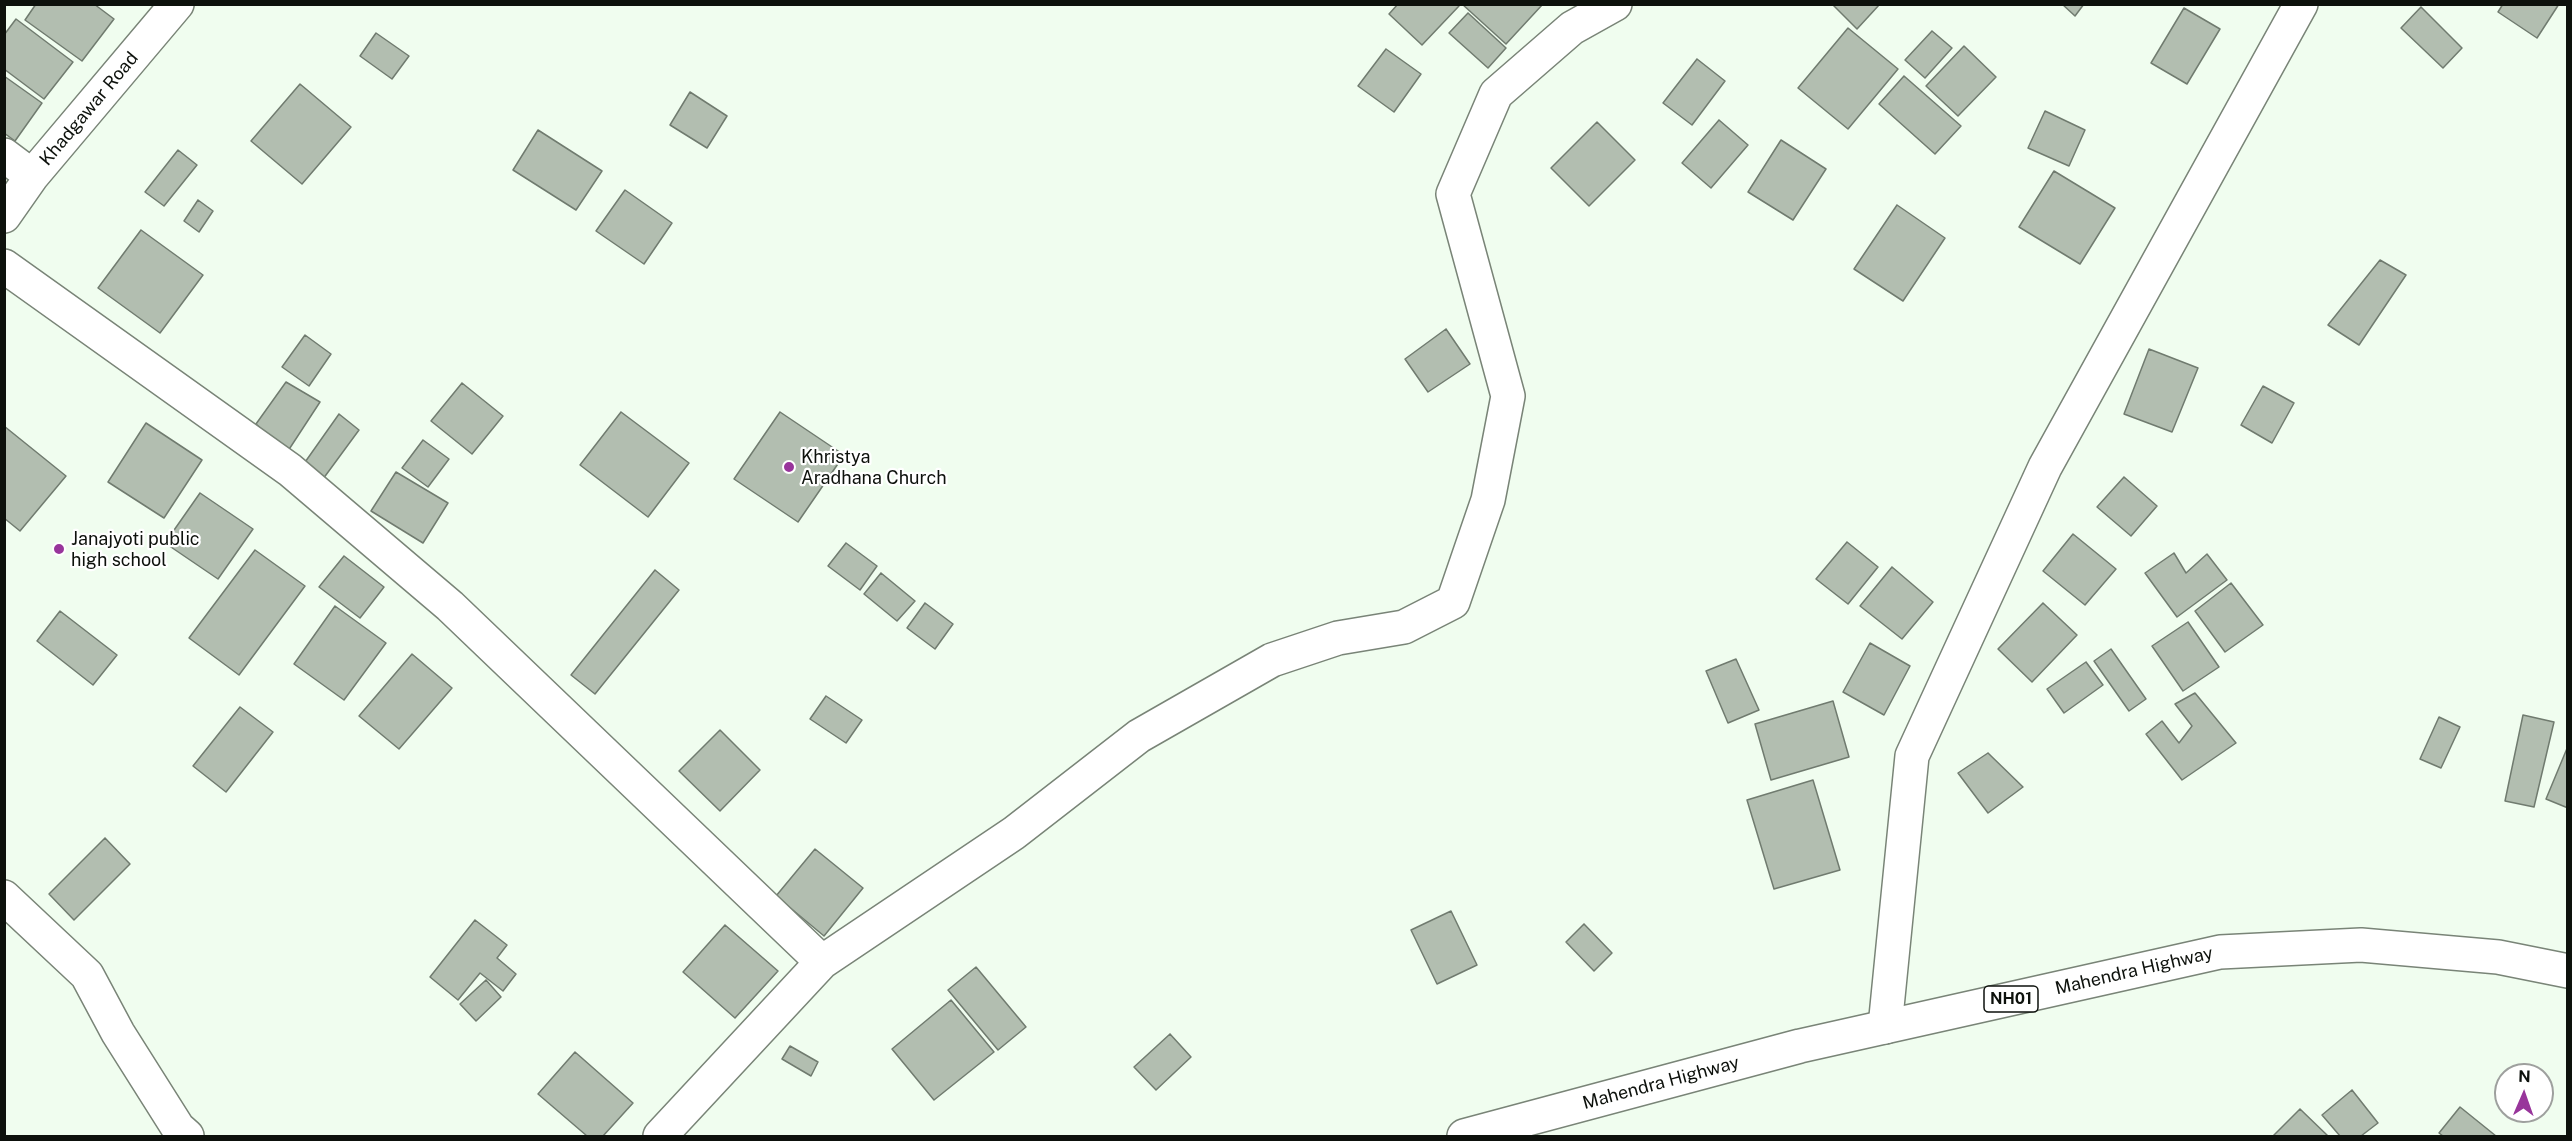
<!DOCTYPE html>
<style>
body{margin:0}
#map{position:relative;width:2572px;height:1141px;overflow:hidden;background:#f0fdef;font-family:"Public Sans",sans-serif}
canvas{display:block}
.frame{position:absolute;inset:0;border:6px solid #0d110c;pointer-events:none}
.north{position:absolute;left:2494px;top:1063px;width:60px;height:60px;box-sizing:border-box;background:#fff;border:2px solid #9ea09e;border-radius:50%;rotate:2deg;font-size:16px;font-weight:700;line-height:24px;text-align:center;color:#0d110c}
.north::after{content:'';display:block;margin:auto;width:21px;height:27px;background:#98359b;clip-path:polygon(50% 0,100% 100%,50% 72%,0 100%)}
</style>
<div id="map">
<canvas width="2572" height="1141"></canvas>
<div class="frame"></div>
<div class="north">N</div>
</div>
<script>
const c = document.querySelector('canvas').getContext('2d');
c.lineJoin = 'round';
function paint(path, color) {
  c.fillStyle = color;
  c.fill(path, 'evenodd');
}
function toPath(rows) {
  const path = new Path2D();
  for (const r of rows) {
    path.moveTo(r[0], r[1]);
    for (let i = 2; i < r.length; i += 2) path.lineTo(r[i], r[i + 1]);
  }
  return path;
}
function strokePath(path, color, width, dash) {
  c.strokeStyle = color;
  c.lineWidth = width;
  c.lineCap = dash ? 'butt' : 'round';
  c.setLineDash(dash || []);
  c.stroke(path);
}
function label(font, color, halo, rows, align = 'center') {
  c.font = font + ' "Public Sans",sans-serif';
  c.lineWidth = 4.5;
  c.setLineDash([]);
  c.textBaseline = 'middle';
  c.strokeStyle = halo;
  c.fillStyle = color;
  for (const [text, x, y, turn = 0] of rows) {
    c.save();
    c.translate(x, y);
    c.rotate((+turn || 0) * Math.PI / 180);
    c.textAlign = isNaN(turn) ? turn : align;
    if (halo) c.strokeText(text, 0, 0);
    c.fillText(text, 0, 0);
    c.restore();
  }
}
const building = toPath([
 [36,4,94,4,114,19,82,61,25,20,36,4],
 [1398,4,1457,4,1459,6,1422,45,1389,14,1398,4],
 [1462,4,1543,4,1506,44,1462,4],
 [1832,4,1880,4,1857,29,1832,4],
 [2062,4,2084,4,2075,16,2062,4],
 [2503,4,2559,4,2537,38,2498,12,2503,4],
 [2421,7,2462,48,2443,68,2401,28,2421,7],
 [2184,8,2220,29,2187,84,2151,63,2184,8],
 [1468,13,1506,48,1488,68,1449,33,1468,13],
 [16,19,73,62,44,99,4,69,4,35,16,19],
 [1848,28,1898,69,1848,129,1798,88,1848,28],
 [1932,31,1952,48,1925,78,1905,60,1932,31],
 [376,33,409,56,392,79,360,56,376,33],
 [1964,46,1996,77,1958,116,1926,86,1964,46],
 [1386,49,1421,74,1394,112,1358,86,1386,49],
 [1697,59,1725,81,1692,125,1663,103,1697,59],
 [4,76,42,103,15,141,4,133,4,76],
 [1904,76,1961,126,1935,154,1879,104,1904,76],
 [300,84,351,127,302,184,251,141,300,84],
 [690,92,727,116,707,148,670,125,690,92],
 [2045,111,2085,130,2069,166,2028,148,2045,111],
 [1719,120,1748,145,1711,188,1682,163,1719,120],
 [1597,122,1635,160,1589,206,1551,168,1597,122],
 [538,130,602,171,576,210,513,170,538,130],
 [1781,140,1826,169,1793,220,1748,192,1781,140],
 [178,150,197,165,164,206,145,192,178,150],
 [2054,171,2115,208,2080,264,2019,227,2054,171],
 [625,190,672,223,644,264,596,231,625,190],
 [198,200,213,211,199,232,184,221,198,200],
 [1897,205,1945,238,1903,301,1854,269,1897,205],
 [141,230,203,275,160,333,98,288,141,230],
 [2380,260,2406,275,2359,345,2328,325,2380,260],
 [1446,329,1470,364,1428,392,1405,359,1446,329],
 [305,335,331,354,309,386,282,367,305,335],
 [2149,349,2198,368,2172,432,2124,414,2149,349],
 [286,382,320,402,286,454,256,424,286,382],
 [462,383,503,416,472,454,431,421,462,383],
 [2263,386,2294,403,2272,443,2241,425,2263,386],
 [621,412,689,463,648,517,580,465,621,412],
 [780,412,844,455,798,522,734,479,780,412],
 [339,414,359,430,323,479,303,465,339,414],
 [146,423,202,460,164,518,108,482,146,423],
 [4,426,66,476,20,531,4,518,4,426],
 [423,440,449,459,428,487,402,468,423,440],
 [396,472,448,503,423,543,371,511,396,472],
 [2124,477,2157,506,2131,536,2097,507,2124,477],
 [200,493,253,529,218,579,165,543,200,493],
 [2073,534,2116,569,2085,605,2043,571,2073,534],
 [1847,542,1878,567,1848,604,1816,579,1847,542],
 [846,543,877,566,860,590,828,566,846,543],
 [255,550,305,586,239,675,189,638,255,550],
 [2174,553,2186,573,2207,554,2227,580,2177,617,2145,573,2174,553],
 [344,556,384,587,360,618,319,587,344,556],
 [1892,567,1933,602,1902,639,1860,606,1892,567],
 [655,570,679,590,595,694,571,675,655,570],
 [881,573,915,601,897,621,864,594,881,573],
 [2231,583,2263,625,2225,652,2195,611,2231,583],
 [925,603,953,624,935,649,907,628,925,603],
 [2043,603,2077,635,2032,682,1998,649,2043,603],
 [335,606,386,643,344,700,294,664,335,606],
 [60,611,117,655,93,685,37,641,60,611],
 [2188,622,2219,667,2183,691,2152,646,2188,622],
 [1870,643,1910,666,1884,715,1843,692,1870,643],
 [2111,649,2146,699,2129,711,2094,661,2111,649],
 [412,654,452,688,399,749,359,716,412,654],
 [1736,659,1759,710,1728,723,1706,671,1736,659],
 [2086,662,2103,685,2064,713,2047,689,2086,662],
 [2195,693,2236,743,2182,780,2146,734,2162,721,2179,743,2192,726,2175,704,2195,693],
 [826,696,862,720,846,743,810,719,826,696],
 [1833,701,1849,757,1771,780,1755,724,1833,701],
 [240,707,273,732,226,792,193,766,240,707],
 [2523,715,2554,722,2534,807,2505,801,2523,715],
 [2439,717,2460,727,2441,768,2420,759,2439,717],
 [720,730,760,770,720,811,679,771,720,730],
 [2568,746,2568,808,2546,799,2568,746],
 [1988,753,2023,787,1988,813,1958,773,1988,753],
 [1813,780,1840,870,1774,889,1747,800,1813,780],
 [105,838,130,864,74,920,49,894,105,838],
 [815,849,863,888,824,936,776,896,815,849],
 [1451,911,1477,965,1437,984,1411,930,1451,911],
 [475,920,507,945,497,958,516,974,503,991,480,973,458,1000,430,977,475,920],
 [1584,924,1612,953,1594,971,1566,942,1584,924],
 [725,925,778,971,735,1018,683,972,725,925],
 [976,967,1026,1027,998,1050,948,990,976,967],
 [486,980,501,997,476,1021,460,1004,486,980],
 [951,1000,994,1052,934,1100,892,1049,951,1000],
 [1170,1034,1191,1057,1156,1090,1134,1067,1170,1034],
 [790,1046,818,1062,811,1076,782,1059,790,1046],
 [575,1052,633,1103,603,1136,587,1136,538,1094,575,1052],
 [2352,1090,2378,1123,2361,1136,2340,1136,2322,1115,2352,1090],
 [2460,1107,2496,1136,2443,1136,2439,1133,2460,1107],
 [2300,1109,2328,1136,2273,1136,2300,1109]
]);
paint(building, '#b2beb0');
strokePath(building, '#707b6f', 1.5);
const minor = toPath([
 [4,155,32,176],
 [4,216,32,176,177,4],
 [4,266,290,470,450,606,822,962],
 [4,897,87,975,118,1033,178,1128,187,1136],
 [1885,1027,1912,756,2045,467,2301,4],
 [660,1136,822,962,1014,833,1139,736,1272,660,1338,638,1404,627,1453,602,1488,500,1508,396,1453,194,1496,94,1572,28,1615,4]
]);
const highway = toPath([
 [1464,1136,1800,1046,2220,952,2361,945,2498,957,2568,971]
]);
strokePath(minor, '#798477', 36);
strokePath(highway, '#798477', 36);
strokePath(minor, '#fff', 33);
strokePath(highway, '#fff', 33);
for (const [x, y, r, color] of [
 [789,467,6,"#98359b"],
 [59,549,6,"#98359b"]
]) {
  const dot = new Path2D();
  dot.arc(x, y, r, 0, 2 * Math.PI);
  c.fillStyle = color;
  c.fill(dot);
  strokePath(dot, '#fff', 2);
}
for (const [x, y, w] of [
 [2011,999,54]
]) {
  const box = new Path2D();
  box.roundRect(x - w / 2, y - 13, w, 26, 4.5);
  c.fillStyle = '#fff';
  c.fill(box);
  strokePath(box, '#0d110c', 1.5);
}
label('bold 16px', '#0d110c', null, [
 ["NH01",2011,999]
]);
label('18px', '#0d110c', '#fff', [
 ["Khadgawar Road",89,109,-50],
 ["Mahendra Highway",2134,971,-13],
 ["Mahendra Highway",1661,1083,-15]
]);
label('18px', '#0d110c', '#fff', [
 ["Khristya",801,457],
 ["Aradhana Church",801,478],
 ["Janajyoti public",71,539],
 ["high school",71,560]
], 'left');
</script>
